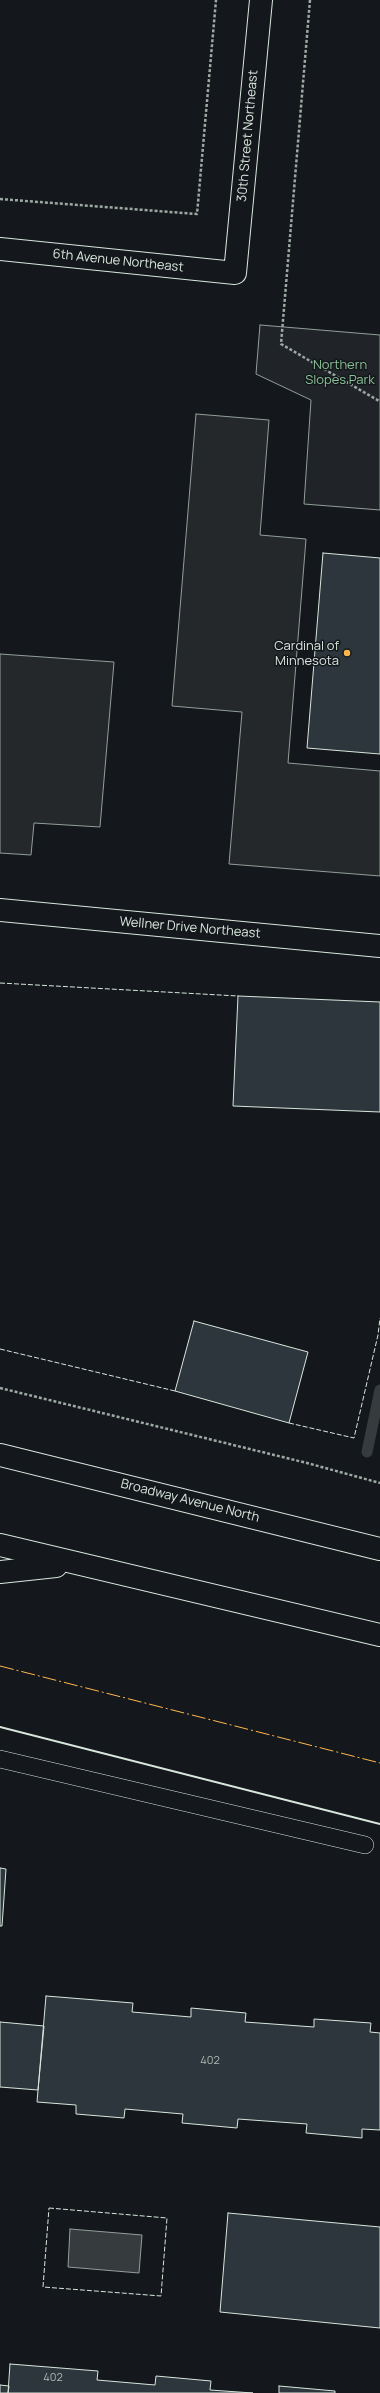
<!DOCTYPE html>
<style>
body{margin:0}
canvas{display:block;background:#14181c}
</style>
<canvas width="380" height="2393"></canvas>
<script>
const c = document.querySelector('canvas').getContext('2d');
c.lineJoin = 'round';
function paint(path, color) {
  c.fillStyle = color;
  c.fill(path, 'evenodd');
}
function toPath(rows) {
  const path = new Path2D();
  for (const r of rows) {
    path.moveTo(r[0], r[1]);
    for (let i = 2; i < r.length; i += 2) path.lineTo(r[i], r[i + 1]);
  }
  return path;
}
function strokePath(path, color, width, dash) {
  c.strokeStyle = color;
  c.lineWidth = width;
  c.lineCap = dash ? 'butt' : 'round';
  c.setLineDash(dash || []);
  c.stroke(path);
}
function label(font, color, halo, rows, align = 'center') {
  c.font = font + ' Manrope,sans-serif';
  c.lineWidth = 3;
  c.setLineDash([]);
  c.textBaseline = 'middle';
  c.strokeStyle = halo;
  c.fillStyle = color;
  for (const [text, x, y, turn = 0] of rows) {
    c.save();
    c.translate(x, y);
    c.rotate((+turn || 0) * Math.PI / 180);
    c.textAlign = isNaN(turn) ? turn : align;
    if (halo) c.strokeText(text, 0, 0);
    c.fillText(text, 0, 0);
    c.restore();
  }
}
const green = toPath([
 [260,325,380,335,380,510,304,504,311,400,256,374,260,325]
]);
paint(green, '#202428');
strokePath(green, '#939e99', 1);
const parking = toPath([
 [196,414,269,420,260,535,306,539,288,763,380,771,380,876,229,864,242,712,172,706,196,414],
 [0,654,114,662,100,827,34,823,31,855,0,853,0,654]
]);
paint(parking, '#24282b');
strokePath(parking, '#939e99', 1);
const water = toPath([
 [70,2229,142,2235,139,2273,68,2267,70,2229]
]);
paint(water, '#363b3e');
strokePath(water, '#939e99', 1);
strokePath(toPath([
 [367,1452,380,1390]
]), '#363b3e', 11);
const building = toPath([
 [323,553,380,558,380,754,307,748,323,553],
 [238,996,380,1002,380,1112,233,1106,238,996],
 [194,1321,308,1352,289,1423,175,1391,194,1321],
 [0,1868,6,1869,2,1926,0,1926,0,1868],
 [46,1996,133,2003,132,2012,191,2017,191,2008,246,2013,245,2022,314,2027,314,2019,371,2023,370,2032,380,2033,380,2130,362,2129,362,2138,306,2133,307,2124,238,2119,237,2128,182,2123,183,2114,125,2109,124,2118,76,2114,76,2105,37,2102,46,1996],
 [0,2022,44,2026,38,2090,0,2087,0,2022],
 [228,2213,380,2227,380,2328,220,2312,228,2213],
 [10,2364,98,2371,97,2380,155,2385,156,2376,211,2381,210,2390,253,2393,8,2393,10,2364],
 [0,2385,9,2386,8,2393,0,2393,0,2385],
 [279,2386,335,2391,335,2393,279,2393,279,2386]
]);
paint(building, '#2c363c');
strokePath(building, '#d8e6dc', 1);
const lane = toPath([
 [0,1759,365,1845]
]);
const street = toPath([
 [0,249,235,273,261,0],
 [0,910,380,946]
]);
const primary = toPath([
 [0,1455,380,1549],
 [0,1545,380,1635],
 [0,1572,56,1566]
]);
strokePath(lane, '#d8e6dc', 18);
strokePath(street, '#d8e6dc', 24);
strokePath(primary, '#d8e6dc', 24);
strokePath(toPath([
 [310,0,281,344,379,401],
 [0,199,197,214,216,0],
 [0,1388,307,1463,380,1483]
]), '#9da8a2', 2.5, [3, 2]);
strokePath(lane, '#14181c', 17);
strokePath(street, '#14181c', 22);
strokePath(primary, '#14181c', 22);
strokePath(toPath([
 [0,983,238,996],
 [0,1349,175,1391],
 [289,1423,354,1438,378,1335,380,1318],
 [49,2208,167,2218,161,2296,43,2287,49,2208]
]), '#d8e6dc', 1, [5, 2]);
strokePath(toPath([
 [0,1727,380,1824]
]), '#d8e6dc', 2);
strokePath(toPath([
 [0,1666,380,1763]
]), '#ffb74d', 1, [14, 3, 2, 3]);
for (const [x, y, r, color] of [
 [347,653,4,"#ffb74d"]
]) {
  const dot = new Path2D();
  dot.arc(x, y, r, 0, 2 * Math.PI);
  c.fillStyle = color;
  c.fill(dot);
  strokePath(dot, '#14181c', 1.5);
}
label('11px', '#adbab4', null, [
 ["402",210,2061],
 ["402",53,2378]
]);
label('13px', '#d8e6dc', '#14181c', [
 ["30th Street Northeast",248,136,-85],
 ["6th Avenue Northeast",118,261,6],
 ["Wellner Drive Northeast",190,928,5],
 ["Broadway Avenue North",190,1501,14]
]);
label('13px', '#8ac095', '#14181c', [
 ["Northern",340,365],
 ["Slopes Park",340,380]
]);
label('13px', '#d8e6dc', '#14181c', [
 ["Cardinal of",339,646],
 ["Minnesota",339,661]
], 'right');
</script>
